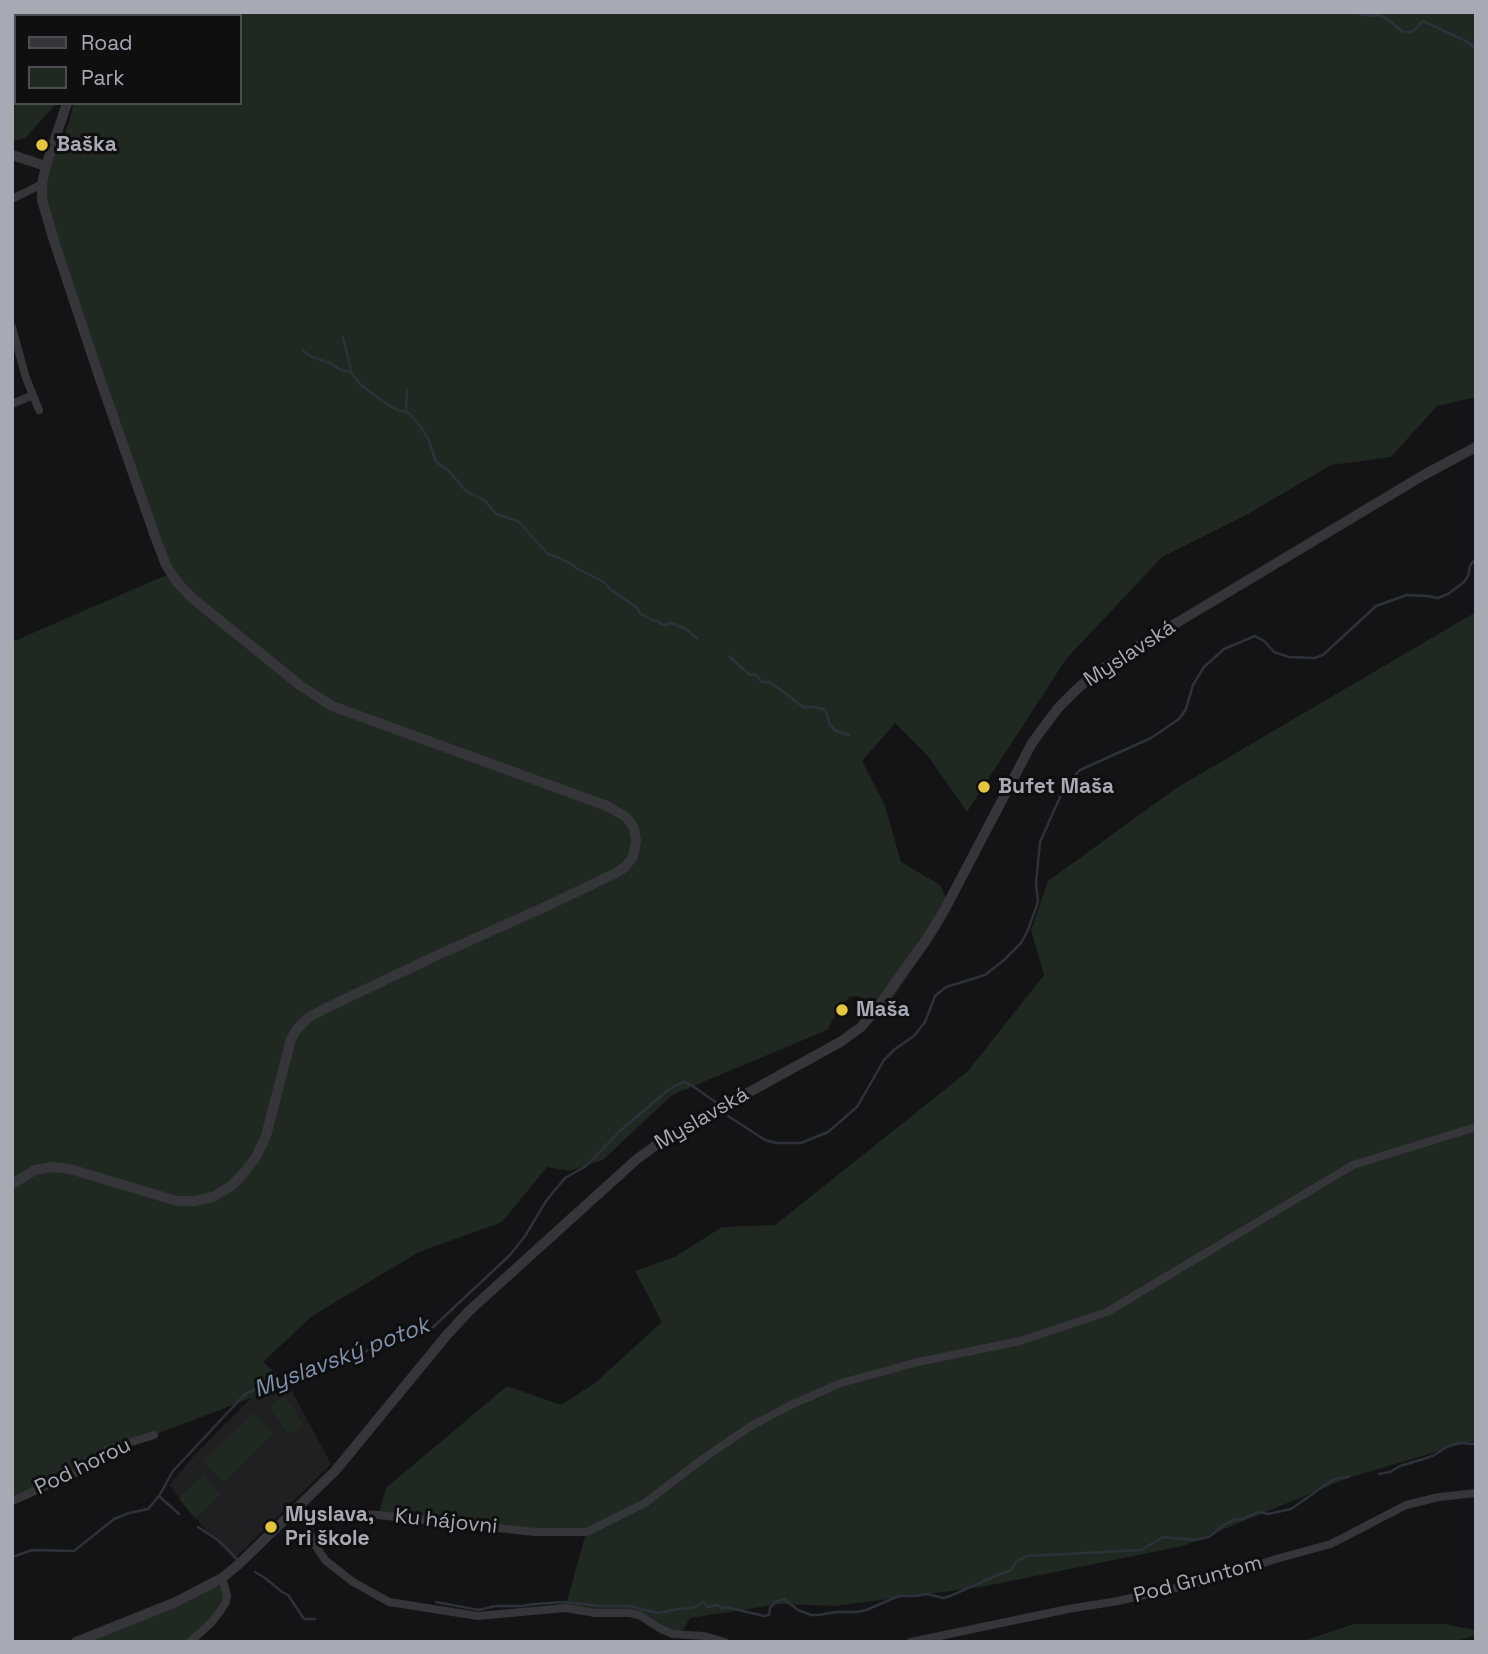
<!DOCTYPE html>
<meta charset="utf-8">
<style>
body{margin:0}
#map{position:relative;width:1488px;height:1654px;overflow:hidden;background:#141416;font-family:"Space Grotesk",sans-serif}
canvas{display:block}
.frame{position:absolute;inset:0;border:14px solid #a7a9b5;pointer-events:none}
.legend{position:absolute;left:14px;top:14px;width:228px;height:91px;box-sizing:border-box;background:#0f0f10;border:2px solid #4c4d52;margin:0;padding:9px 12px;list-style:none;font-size:21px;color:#a7a9b5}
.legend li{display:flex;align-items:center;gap:14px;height:35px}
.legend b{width:35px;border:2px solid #4c4d52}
</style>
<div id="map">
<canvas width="1488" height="1654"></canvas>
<div class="frame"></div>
<ul class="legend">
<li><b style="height:9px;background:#35353a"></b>Road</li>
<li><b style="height:19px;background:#202822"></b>Park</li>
</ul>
</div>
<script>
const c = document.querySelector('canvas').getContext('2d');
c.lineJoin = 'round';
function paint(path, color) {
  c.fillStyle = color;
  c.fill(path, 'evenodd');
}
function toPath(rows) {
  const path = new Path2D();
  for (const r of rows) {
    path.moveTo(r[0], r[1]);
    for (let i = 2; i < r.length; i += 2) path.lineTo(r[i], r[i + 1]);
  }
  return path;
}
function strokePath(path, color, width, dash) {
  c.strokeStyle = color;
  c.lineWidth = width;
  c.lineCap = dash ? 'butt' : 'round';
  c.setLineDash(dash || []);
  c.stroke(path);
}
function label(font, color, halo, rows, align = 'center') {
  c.font = font + ' "Space Grotesk",sans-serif';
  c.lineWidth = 6;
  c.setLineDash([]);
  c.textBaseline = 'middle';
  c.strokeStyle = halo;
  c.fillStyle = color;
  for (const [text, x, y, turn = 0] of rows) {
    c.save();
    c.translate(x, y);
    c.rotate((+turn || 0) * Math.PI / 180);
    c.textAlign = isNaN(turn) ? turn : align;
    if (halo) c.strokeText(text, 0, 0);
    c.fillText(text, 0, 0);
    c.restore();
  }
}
paint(toPath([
 [288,1384,331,1464,234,1559,204,1528,169,1485,194,1456,251,1398]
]), '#202022');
paint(toPath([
 [101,12,1476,12,1476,397,1437,406,1391,457,1331,465,1248,514,1162,557,1066,659,967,812,928,756,895,723,862,761,885,806,901,862,940,885,951,908,940,929,883,1012,859,996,850,997,842,1004,827,1030,672,1095,603,1160,570,1171,547,1167,502,1222,419,1252,312,1316,263,1362,288,1384,154,1435,109,1449,90,1465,12,1501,12,642,171,573,42,200,46,166,61,145,69,122,74,103,240,103,240,16,99,16],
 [16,72,16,103,57,103,25,138,12,141,12,76],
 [1476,612,1476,1440,1348,1478,1183,1546,981,1587,835,1606,779,1604,690,1618,680,1635,634,1614,565,1608,586,1533,549,1533,378,1515,386,1488,507,1386,561,1405,595,1383,662,1322,635,1271,675,1257,722,1227,775,1225,968,1071,1044,975,1031,930,1048,881,1178,787],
 [285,1396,304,1425,288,1435,269,1406],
 [254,1413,274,1434,224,1483,203,1461],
 [203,1474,221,1495,195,1518,179,1499],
 [222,1578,226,1602,190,1642,76,1642],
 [1354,1624,1444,1624,1476,1630,1476,1635,1453,1642,1300,1642]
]), '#202822');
strokePath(toPath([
 [1352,12,1370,16,1380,15,1387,19,1403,32,1412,32,1423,21,1466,41,1476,49],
 [343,337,352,374,360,384,382,401,397,410,409,413,421,427,429,441,436,462,449,471,466,491,484,500,496,514,518,521,548,554,560,558,571,564,576,568,604,582,610,589,636,607,641,614,654,621,658,621,661,624,665,625,671,623,686,629,697,638],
 [302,350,312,357,332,364,339,369,352,373],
 [406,411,407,390],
 [729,656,749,674,756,675,762,682,770,682,803,707,813,707,823,709,826,711,829,723,832,727,836,731,849,735],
 [728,1116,765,1140,776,1143,801,1143,828,1132,857,1107,884,1060,895,1049,914,1036,925,1022,935,996,946,987,985,975,1004,960,1021,943,1028,930,1038,902,1036,883,1040,842,1065,786,1080,770,1151,738,1179,719,1186,709,1193,685,1204,667,1224,649,1255,636,1264,641,1274,652,1289,657,1314,658,1323,655,1376,606,1407,595,1427,596,1438,598,1448,594,1464,582,1468,576,1470,566,1476,558],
 [1379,1474,1390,1472,1400,1466,1433,1456,1448,1446,1458,1443,1476,1444],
 [159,1496,179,1514],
 [198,1527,219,1541,237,1559],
 [12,1557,32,1550,74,1551,114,1519,129,1513,148,1509,159,1496,173,1471,245,1394,265,1385,288,1381,357,1356,391,1338,409,1337,431,1329,510,1255,525,1236,546,1201,565,1178,586,1166,620,1131,668,1090,683,1082,691,1085,717,1103],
 [255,1572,265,1578,282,1592,288,1595,304,1619,315,1619],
 [436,1602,479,1610,495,1606,521,1606,535,1604,564,1602,600,1606,629,1606,658,1613,678,1609,693,1608,704,1602,708,1607,717,1605,722,1608,726,1607,764,1616,769,1615,770,1608,775,1602,784,1599,798,1610,811,1615,818,1615,836,1612,857,1612,866,1610,899,1596,916,1596,927,1594,943,1598,950,1596,1000,1574,1010,1571,1016,1562,1027,1556,1141,1550,1163,1537,1194,1540,1209,1537,1224,1525,1234,1520,1243,1519,1258,1512,1268,1514,1291,1509,1331,1481,1338,1478,1349,1477]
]), '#2d323a', 2.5);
strokePath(toPath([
 [12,199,42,184],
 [12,327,26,378,39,410],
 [12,404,33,395],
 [12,1501,80,1471,109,1449,154,1435],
 [305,1515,312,1540,325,1560,353,1582,389,1602,478,1616,565,1608,595,1613,629,1613,639,1615,661,1629,673,1634,704,1636,725,1642],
 [306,1517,339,1513,378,1515,535,1532,587,1532,645,1503,704,1458,751,1426,793,1404,841,1383,918,1362,1020,1341,1107,1312,1353,1165,1476,1127],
 [190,1642,212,1622,221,1610,226,1602,227,1595,222,1578],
 [911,1642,1068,1609,1118,1601,1211,1580,1276,1559,1331,1544,1406,1505,1439,1497,1476,1493]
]), '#35353a', 8);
strokePath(toPath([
 [99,16,101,12],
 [12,155,46,166],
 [12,1184,35,1170,53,1167,70,1169,177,1201,194,1201,213,1197,231,1186,244,1173,256,1157,266,1136,291,1039,297,1029,308,1018,324,1009,440,954,547,906,616,873,625,867,633,857,636,841,634,828,626,817,607,806,332,706,301,686,192,598,177,582,166,565,156,539,100,379,55,244,42,200,42,184,46,166,67,103],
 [76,1642,176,1602,222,1578,239,1564,335,1471,446,1336,469,1311,637,1159,666,1138,842,1041,861,1027,878,1007,926,940,945,909,1032,743,1058,708,1076,690,1093,675,1138,646,1422,476,1476,447]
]), '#35353a', 10);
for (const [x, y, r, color] of [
 [42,145,7,"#e4c53e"],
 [984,787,7,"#e4c53e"],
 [842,1010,7,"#e4c53e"],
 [271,1527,7,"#e4c53e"]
]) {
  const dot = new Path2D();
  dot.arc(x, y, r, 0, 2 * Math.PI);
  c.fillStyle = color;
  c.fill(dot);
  strokePath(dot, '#0f0f10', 2.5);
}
label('bold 21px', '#a7a9b5', '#0f0f10', [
 ["Baška",56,145],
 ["Bufet Maša",998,787],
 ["Maša",856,1010],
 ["Myslava,",285,1515],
 ["Pri škole",285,1539]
], 'left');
label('21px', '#a7a9b5', '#0f0f10', [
 ["Myslavská",1130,654,-33],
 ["Myslavská",702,1119,-30],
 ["Pod horou",83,1467,-26],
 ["Ku hájovni",446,1522,6],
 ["Pod Gruntom",1198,1580,-15]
]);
label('italic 23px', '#8091ad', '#0f0f10', [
 ["Myslavský potok",342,1358,-21]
]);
</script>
